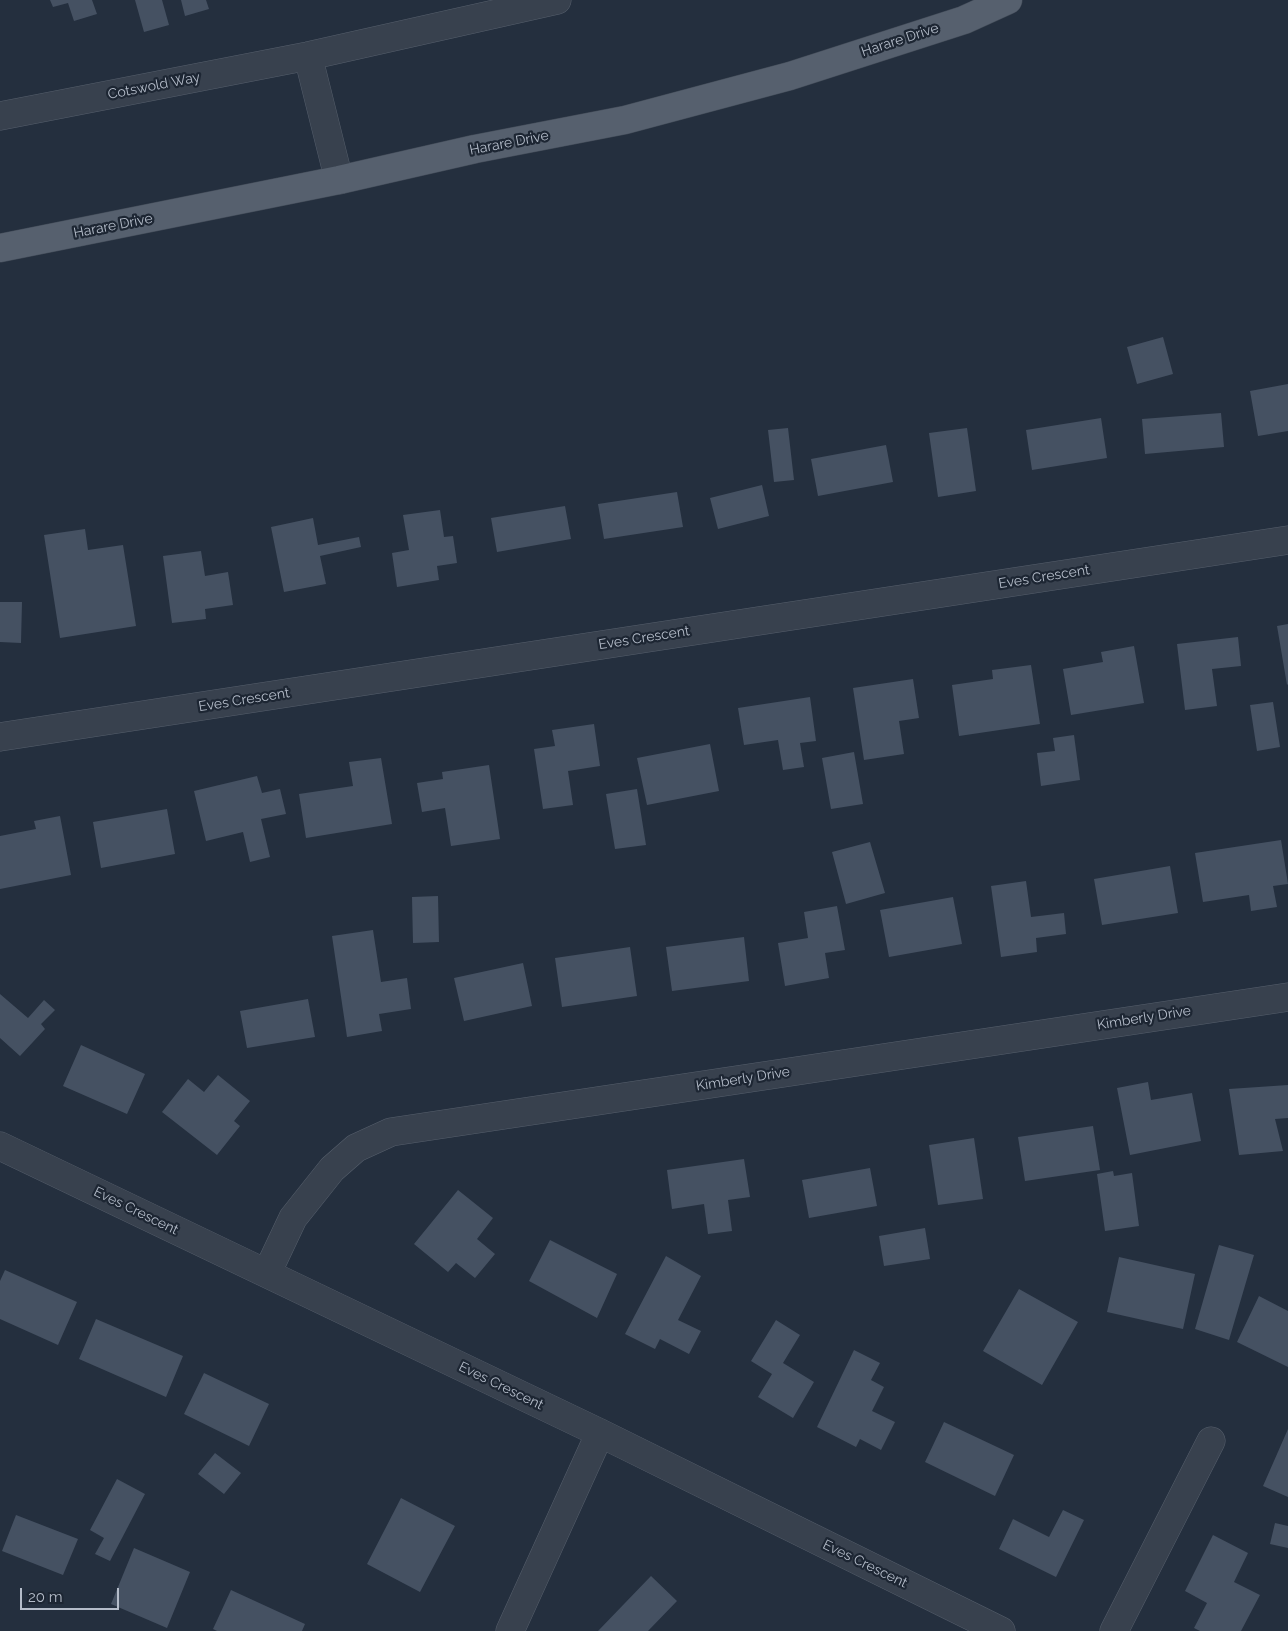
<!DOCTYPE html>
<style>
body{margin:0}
#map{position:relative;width:1288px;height:1631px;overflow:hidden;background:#242f3e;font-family:Raleway,sans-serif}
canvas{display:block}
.scale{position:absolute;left:20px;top:1588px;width:99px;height:22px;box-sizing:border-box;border:2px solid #b4bcc9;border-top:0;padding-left:6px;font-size:15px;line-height:18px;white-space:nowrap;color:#b4bcc9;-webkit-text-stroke:4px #1d2633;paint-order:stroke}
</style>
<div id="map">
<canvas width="1288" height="1631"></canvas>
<div class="scale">20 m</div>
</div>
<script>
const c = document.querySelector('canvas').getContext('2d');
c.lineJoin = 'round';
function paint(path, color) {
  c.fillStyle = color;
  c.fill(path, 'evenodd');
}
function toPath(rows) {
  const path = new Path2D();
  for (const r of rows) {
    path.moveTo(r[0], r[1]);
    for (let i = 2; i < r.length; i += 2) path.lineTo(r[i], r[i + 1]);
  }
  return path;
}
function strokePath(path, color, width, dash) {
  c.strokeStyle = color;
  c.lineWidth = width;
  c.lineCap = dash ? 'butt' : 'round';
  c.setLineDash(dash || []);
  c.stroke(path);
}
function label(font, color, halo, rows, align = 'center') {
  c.font = font + ' Raleway,sans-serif';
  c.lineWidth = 4.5;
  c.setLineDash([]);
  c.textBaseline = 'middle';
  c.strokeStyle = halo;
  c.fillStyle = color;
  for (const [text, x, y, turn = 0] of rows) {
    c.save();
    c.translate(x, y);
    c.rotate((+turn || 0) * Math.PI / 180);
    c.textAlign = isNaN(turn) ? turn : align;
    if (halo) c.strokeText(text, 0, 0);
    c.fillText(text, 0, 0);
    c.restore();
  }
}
paint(toPath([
 [50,0,92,0,97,14,74,21,68,3,53,7],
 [135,0,162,0,169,25,144,32],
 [181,0,206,0,209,9,185,16],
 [1163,337,1173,374,1137,384,1127,347],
 [1288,384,1288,431,1258,436,1250,391],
 [1221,413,1224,447,1145,454,1142,419],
 [1101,418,1107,458,1032,470,1026,430],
 [788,428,794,480,774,482,768,430],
 [967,428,976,491,938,497,929,433],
 [886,445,893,482,818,496,811,459],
 [762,485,769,516,718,529,710,498],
 [677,492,683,527,604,539,598,504],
 [565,506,571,539,497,552,491,518],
 [440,510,444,537,453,536,457,563,437,566,439,580,397,587,392,553,409,550,403,515],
 [313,518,318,545,359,537,361,547,320,556,326,584,284,592,271,527],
 [85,529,88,550,123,545,136,626,60,638,44,535],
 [201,551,205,576,228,572,233,605,205,609,206,619,172,623,163,556],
 [0,602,22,602,21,643,0,642],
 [1288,624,1288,684,1287,685,1277,626],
 [1238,637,1241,666,1212,669,1217,706,1185,710,1177,644],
 [1134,646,1144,703,1071,715,1063,669,1103,662,1101,652],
 [1031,665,1040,724,959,736,952,685,993,679,992,670],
 [913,679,919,718,899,721,904,754,864,760,853,688],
 [810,697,816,741,800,743,804,767,783,770,778,740,744,745,738,708],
 [1273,702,1280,747,1257,751,1250,705],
 [594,724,600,766,568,771,573,805,543,809,534,749,555,746,552,730],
 [1074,735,1080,780,1041,786,1037,753,1055,751,1053,738],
 [710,744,719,791,647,805,637,758],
 [854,752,863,804,831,809,822,758],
 [381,758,392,824,306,838,299,794,353,786,349,762],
 [489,765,500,839,451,846,445,808,422,812,417,783,443,779,442,772],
 [257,776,262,793,280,789,286,814,261,819,270,857,250,862,243,832,206,841,194,791],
 [637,789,646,845,615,849,606,794],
 [167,809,175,854,101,868,93,822],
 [60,816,71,875,0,889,0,836,36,829,34,821],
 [1281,840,1288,884,1273,886,1277,907,1251,911,1249,895,1203,902,1195,853],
 [870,842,885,893,846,904,832,852],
 [1170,866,1178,913,1102,925,1094,879],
 [1026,881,1031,917,1064,913,1066,934,1036,938,1037,952,1001,957,991,886],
 [438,896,439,942,413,943,412,897],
 [953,897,962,944,889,957,880,910],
 [837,906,845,950,825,953,829,978,785,986,778,943,808,938,804,912],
 [373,930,381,982,407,978,411,1009,379,1014,382,1031,347,1037,332,936],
 [744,937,749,981,672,991,666,947],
 [630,947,637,996,562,1007,555,958],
 [523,963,532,1006,464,1021,454,978],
 [0,994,28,1018,44,1000,55,1010,41,1024,45,1029,20,1056,0,1038],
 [308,999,315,1037,247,1048,240,1011],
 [81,1045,145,1074,127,1114,63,1086],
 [218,1075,250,1101,234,1121,240,1126,217,1155,162,1112,188,1079,204,1092],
 [1148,1082,1151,1100,1192,1093,1201,1141,1130,1155,1117,1088],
 [1288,1085,1288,1118,1275,1119,1283,1151,1239,1155,1229,1089],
 [1093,1126,1100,1170,1025,1181,1018,1137],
 [974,1138,983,1199,938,1205,929,1145],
 [744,1159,750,1197,728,1200,732,1231,708,1234,704,1204,672,1209,667,1170],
 [870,1168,877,1206,809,1218,802,1180],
 [1113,1171,1114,1176,1132,1173,1139,1226,1105,1231,1097,1174],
 [458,1190,493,1218,477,1239,495,1254,475,1278,456,1263,448,1272,414,1244],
 [925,1228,930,1259,884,1266,879,1236],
 [550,1240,617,1274,597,1318,529,1281],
 [1219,1245,1254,1255,1229,1340,1195,1329],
 [666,1256,701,1276,678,1320,701,1331,689,1354,660,1339,655,1349,625,1334],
 [1119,1257,1195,1274,1183,1329,1107,1312],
 [5,1270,77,1302,58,1345,0,1319,0,1281],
 [1019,1289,1078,1322,1042,1385,983,1351],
 [1259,1296,1288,1311,1288,1367,1237,1342],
 [96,1319,183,1356,166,1397,79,1359],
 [776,1320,800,1335,783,1363,814,1382,793,1418,758,1397,772,1374,751,1361],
 [854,1350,880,1363,871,1380,884,1387,872,1411,895,1422,881,1450,860,1439,856,1447,817,1427],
 [204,1373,269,1404,249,1446,184,1414],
 [944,1422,1014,1455,995,1496,925,1462],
 [1288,1429,1288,1497,1263,1486],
 [215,1453,241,1473,224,1494,198,1474],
 [117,1479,145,1494,110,1561,95,1554,104,1538,90,1530],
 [401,1498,455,1526,420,1592,367,1564],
 [1063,1510,1084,1520,1056,1577,999,1549,1013,1519,1049,1537],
 [16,1515,78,1539,63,1575,2,1551],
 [1275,1523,1288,1526,1288,1548,1270,1544],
 [1213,1535,1248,1553,1234,1582,1260,1595,1241,1631,1200,1631,1194,1628,1207,1603,1185,1591],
 [134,1548,190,1572,167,1628,111,1604],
 [651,1576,677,1601,648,1631,598,1631],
 [231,1590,305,1624,302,1631,217,1631,213,1629]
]), '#455162');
const minor = toPath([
 [308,56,339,180],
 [0,116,308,56,557,0],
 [0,737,1288,540],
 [0,1146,600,1433,1001,1631],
 [267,1273,293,1218,332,1169,356,1148,391,1132,1288,997],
 [510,1631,600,1433],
 [1114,1631,1211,1441]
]);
const major = toPath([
 [0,248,339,180,475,149,625,120,790,76,964,20,1008,0]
]);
strokePath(minor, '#565f6c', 29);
strokePath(major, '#414a57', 29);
strokePath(minor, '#38414e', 28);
strokePath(major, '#56606e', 28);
label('14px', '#b4bcc9', '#1d2633', [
 ["Harare Drive",900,40,-18],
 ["Cotswold Way",154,86,-11],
 ["Harare Drive",509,143,-11],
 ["Harare Drive",113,226,-11],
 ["Eves Crescent",1044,577,-9],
 ["Eves Crescent",644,638,-9],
 ["Eves Crescent",244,700,-9],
 ["Kimberly Drive",1144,1018,-9],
 ["Kimberly Drive",743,1079,-9],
 ["Eves Crescent",136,1211,26],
 ["Eves Crescent",501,1386,26],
 ["Eves Crescent",865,1564,26]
]);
</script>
